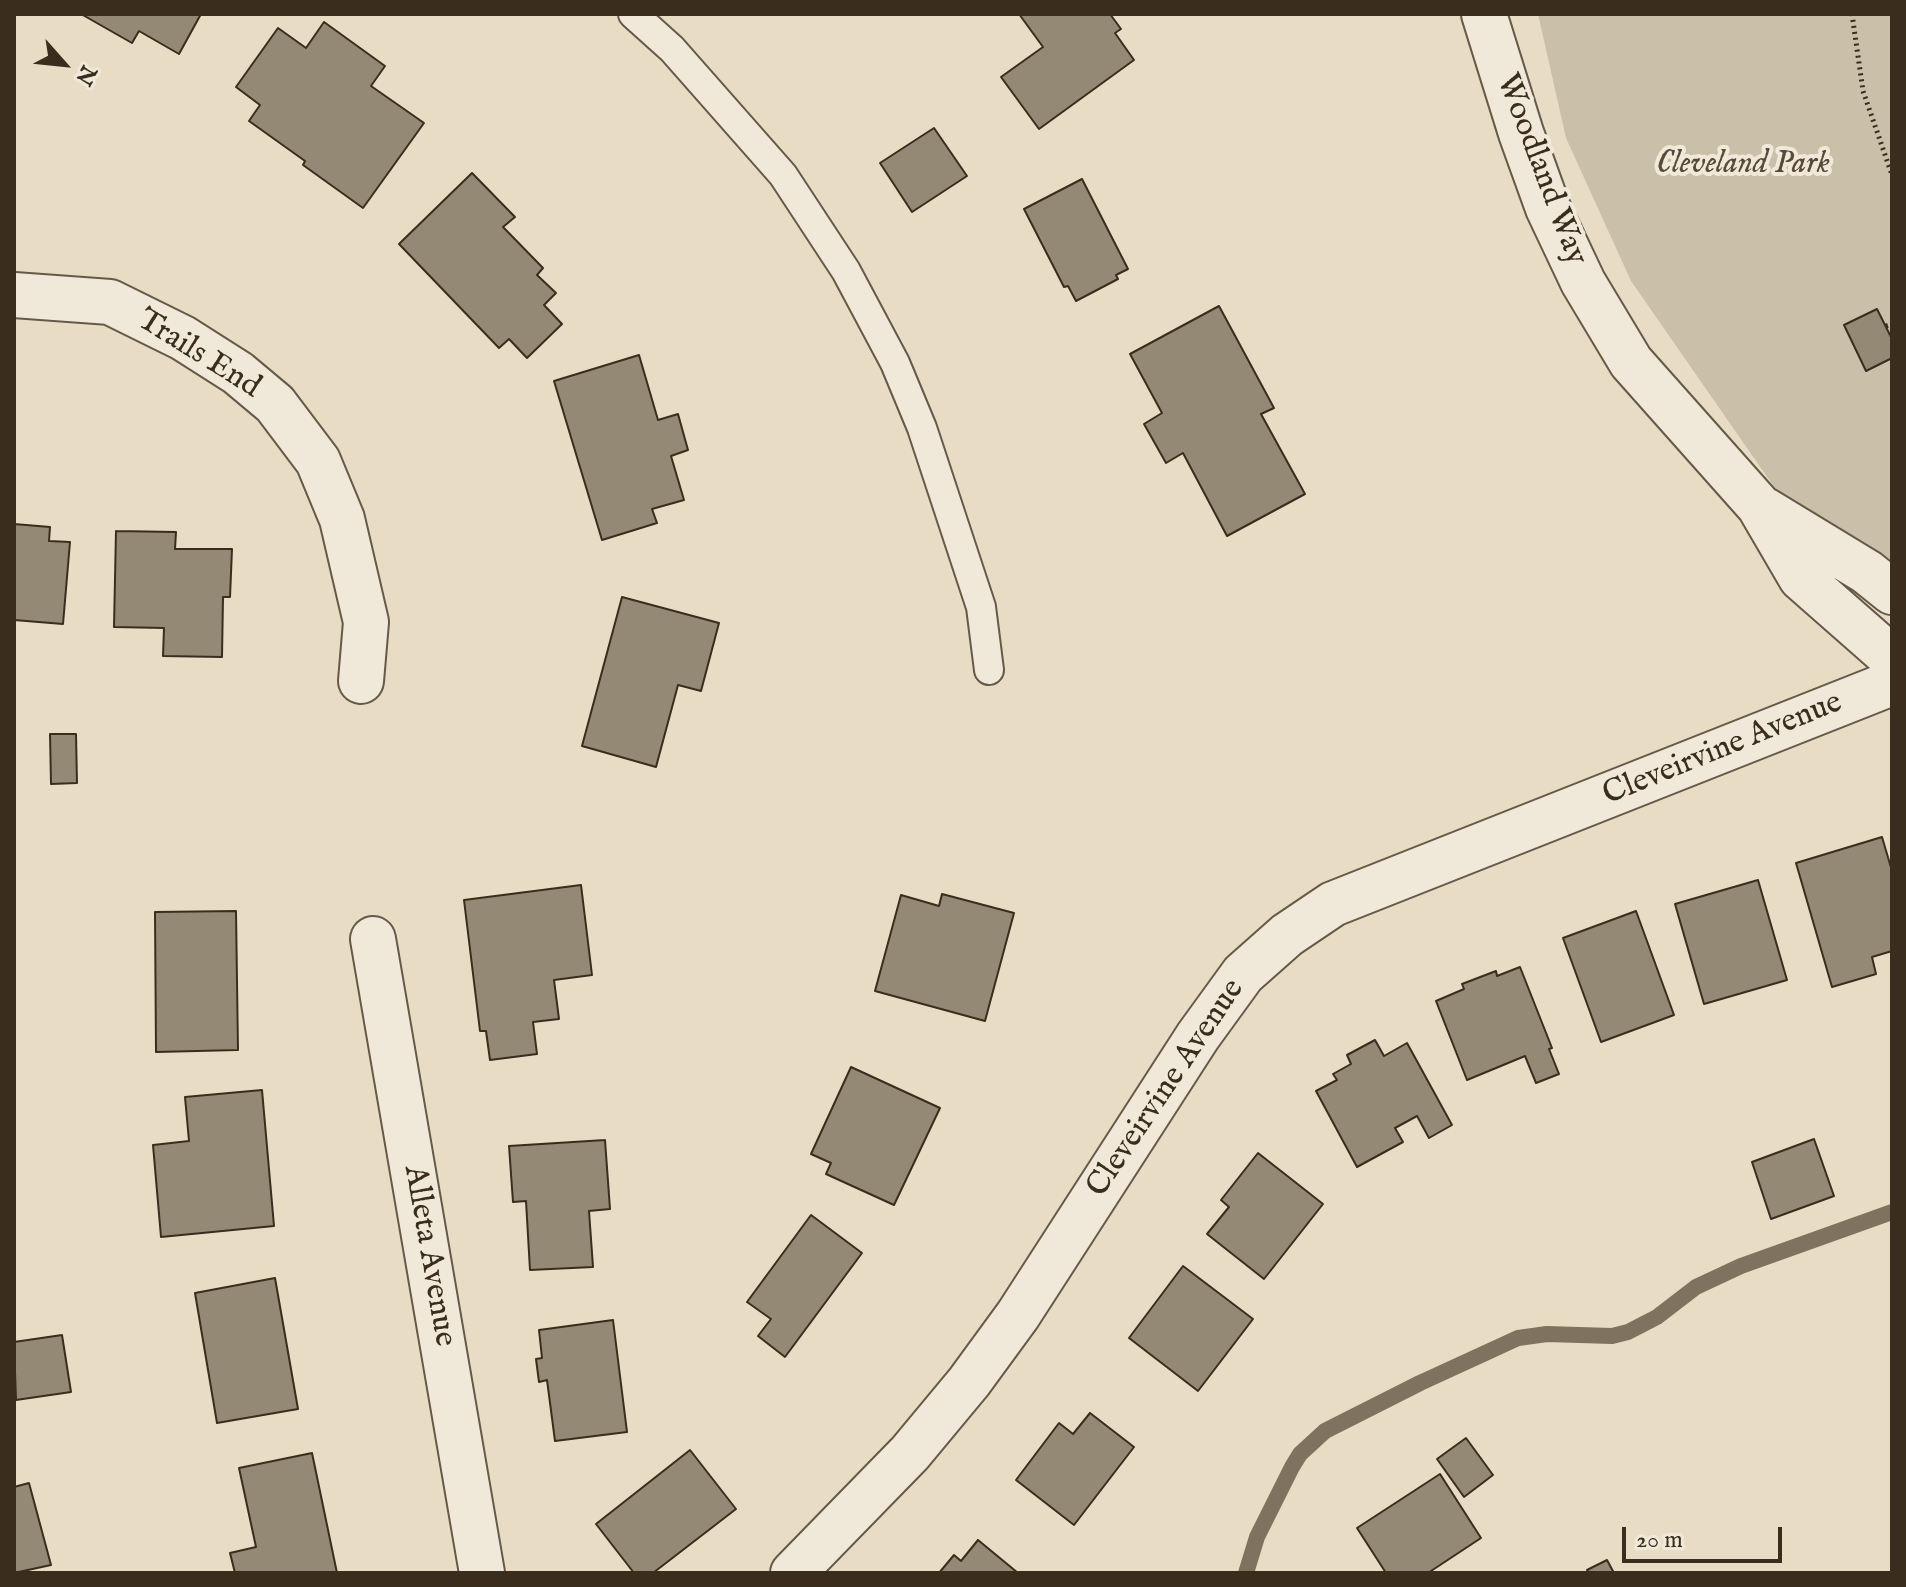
<!DOCTYPE html>
<style>
body{margin:0}
#map{position:relative;width:1906px;height:1587px;overflow:hidden;background:#e8ddc4;font-family:"IM FELL English",serif}
canvas{display:block}
.frame{position:absolute;inset:0;border:16px solid #3a2d1e;pointer-events:none}
.north{position:absolute;left:24px;top:24px;width:80px;height:80px;-webkit-text-stroke:6px #f0e9d9;paint-order:stroke;rotate:117deg;font-size:22px;font-weight:700;line-height:32px;text-align:center;color:#3a2d1e}
.north::after{content:'';display:block;margin:auto;width:28px;height:36px;background:#3a2d1e;clip-path:polygon(50% 0,100% 100%,50% 72%,0 100%)}
.scale{position:absolute;left:1622px;top:1527px;width:160px;height:36px;box-sizing:border-box;border:4px solid #3a2d1e;border-top:0;padding-left:10px;font-size:24px;line-height:28px;white-space:nowrap;color:#3a2d1e;-webkit-text-stroke:6px #f0e9d9;paint-order:stroke}
</style>
<div id="map">
<canvas width="1906" height="1587"></canvas>
<div class="frame"></div>
<div class="north">N</div>
<div class="scale">20 m</div>
</div>
<script>
const c = document.querySelector('canvas').getContext('2d');
c.lineJoin = 'round';
function paint(path, color) {
  c.fillStyle = color;
  c.fill(path, 'evenodd');
}
function toPath(rows) {
  const path = new Path2D();
  for (const r of rows) {
    path.moveTo(r[0], r[1]);
    for (let i = 2; i < r.length; i += 2) path.lineTo(r[i], r[i + 1]);
  }
  return path;
}
function strokePath(path, color, width, dash) {
  c.strokeStyle = color;
  c.lineWidth = width;
  c.lineCap = dash ? 'butt' : 'round';
  c.setLineDash(dash || []);
  c.stroke(path);
}
function label(font, color, halo, rows, align = 'center') {
  c.font = font + ' "IM FELL English",serif';
  c.lineWidth = 8;
  c.setLineDash([]);
  c.textBaseline = 'middle';
  c.strokeStyle = halo;
  c.fillStyle = color;
  for (const [text, x, y, turn = 0] of rows) {
    c.save();
    c.translate(x, y);
    c.rotate((+turn || 0) * Math.PI / 180);
    c.textAlign = isNaN(turn) ? turn : align;
    if (halo) c.strokeText(text, 0, 0);
    c.fillText(text, 0, 0);
    c.restore();
  }
}
paint(toPath([
 [1538,14,1892,14,1892,580,1788,507,1631,281,1566,138]
]), '#cabfa8');
strokePath(toPath([
 [1246,1573,1257,1537,1292,1467,1300,1454,1325,1431,1420,1383,1518,1338,1547,1334,1612,1336,1628,1332,1657,1317,1696,1287,1741,1266,1892,1212]
]), '#7f7360', 16);
const building = toPath([
 [81,14,201,14,179,54,139,31,132,43,81,14],
 [1019,14,1110,14,1121,29,1115,33,1134,60,1039,129,1001,77,1043,47,1019,14],
 [324,22,385,66,371,86,424,123,363,208,303,165,305,161,249,121,260,105,236,87,278,28,306,48,324,22],
 [934,128,967,176,912,212,880,163,934,128],
 [472,173,515,217,503,227,543,268,537,275,556,293,544,305,562,324,527,358,509,339,499,348,399,244,472,173],
 [1082,179,1128,269,1116,275,1118,279,1076,301,1068,286,1064,287,1024,209,1082,179],
 [1219,306,1274,408,1261,414,1305,494,1227,536,1183,453,1166,463,1144,424,1162,413,1130,354,1219,306],
 [1877,309,1892,339,1892,358,1866,371,1844,325,1877,309],
 [639,355,658,420,678,414,688,450,671,456,684,500,652,509,657,523,602,540,554,381,639,355],
 [14,524,50,527,49,541,70,542,63,624,14,620,14,524],
 [116,531,176,532,175,549,232,549,230,597,223,597,222,657,163,656,164,628,114,627,116,531],
 [622,597,719,623,701,691,678,685,656,767,582,746,622,597],
 [50,734,76,734,77,783,51,784,50,734],
 [1882,837,1892,871,1892,951,1872,957,1876,974,1832,987,1796,863,1882,837],
 [1758,880,1787,980,1704,1004,1675,904,1758,880],
 [581,885,592,975,554,980,559,1019,533,1022,537,1054,490,1060,486,1031,480,1031,464,900,581,885],
 [942,894,1014,913,985,1021,875,991,901,895,939,906,942,894],
 [236,911,238,1050,156,1052,155,912,236,911],
 [1636,911,1674,1015,1601,1042,1563,938,1636,911],
 [1520,967,1552,1048,1549,1049,1559,1074,1536,1083,1525,1056,1467,1080,1436,1001,1464,989,1462,984,1496,971,1497,976,1520,967],
 [1375,1040,1384,1056,1407,1043,1452,1125,1429,1138,1417,1116,1395,1128,1403,1142,1357,1167,1316,1091,1337,1080,1333,1074,1351,1064,1347,1055,1375,1040],
 [851,1067,940,1108,894,1205,826,1174,831,1163,811,1154,851,1067],
 [262,1090,274,1226,161,1237,153,1145,189,1141,185,1097,262,1090],
 [1814,1139,1834,1196,1771,1219,1752,1162,1814,1139],
 [605,1140,610,1209,589,1211,593,1267,530,1270,526,1201,513,1202,509,1146,605,1140],
 [1258,1153,1323,1204,1264,1279,1207,1234,1229,1207,1221,1200,1258,1153],
 [811,1215,862,1253,785,1357,758,1336,771,1319,747,1302,811,1215],
 [1183,1266,1253,1319,1198,1391,1129,1338,1183,1266],
 [275,1278,298,1409,217,1423,195,1293,275,1278],
 [613,1320,627,1432,555,1441,547,1380,539,1382,536,1359,542,1358,539,1330,613,1320],
 [62,1335,71,1392,16,1400,14,1342,62,1335],
 [1090,1413,1134,1447,1074,1525,1016,1480,1059,1423,1073,1434,1090,1413],
 [1466,1438,1493,1475,1464,1497,1437,1459,1466,1438],
 [690,1450,736,1509,653,1573,634,1573,596,1524,690,1450],
 [312,1453,337,1573,235,1573,230,1553,256,1547,239,1468,312,1453],
 [1440,1474,1481,1538,1428,1573,1386,1573,1357,1528,1440,1474],
 [29,1483,51,1565,14,1573,14,1487,29,1483],
 [978,1540,1018,1573,939,1573,954,1555,961,1561,978,1540],
 [1607,1560,1614,1573,1589,1573,1587,1570,1607,1560]
]);
paint(building, '#948974');
strokePath(building, '#3a2d1e', 2);
const lane = toPath([
 [633,14,672,49,783,175,846,271,895,363,922,428,981,607,989,670]
]);
const street = toPath([
 [1484,14,1521,133,1548,208,1583,282,1631,362,1759,506,1801,578,1892,658],
 [14,295,110,302,183,338,238,373,275,404,318,461,342,519,366,622,361,681],
 [1765,510,1867,572,1892,592],
 [373,939,482,1573],
 [793,1573,910,1453,969,1382,1018,1315,1198,1036,1243,974,1287,935,1333,904,1892,683]
]);
strokePath(lane, '#665948', 32);
strokePath(street, '#665948', 48);
strokePath(toPath([
 [1852,14,1863,91,1892,175],
 [1886,326,1892,324]
]), '#3a2d1e', 5, [2, 4]);
strokePath(lane, '#f0e9d9', 28);
strokePath(street, '#f0e9d9', 44);
label('italic 32px', '#574a3a', '#f0e9d9', [
 ["Cleveland Park",1743,165]
]);
label('32px', '#3a2d1e', '#f0e9d9', [
 ["Woodland Way",1540,170,69],
 ["Trails End",198,355,32],
 ["Cleveirvine Avenue",1723,750,-22],
 ["Cleveirvine Avenue",1167,1089,-56],
 ["Alleta Avenue",428,1256,80]
]);
</script>
